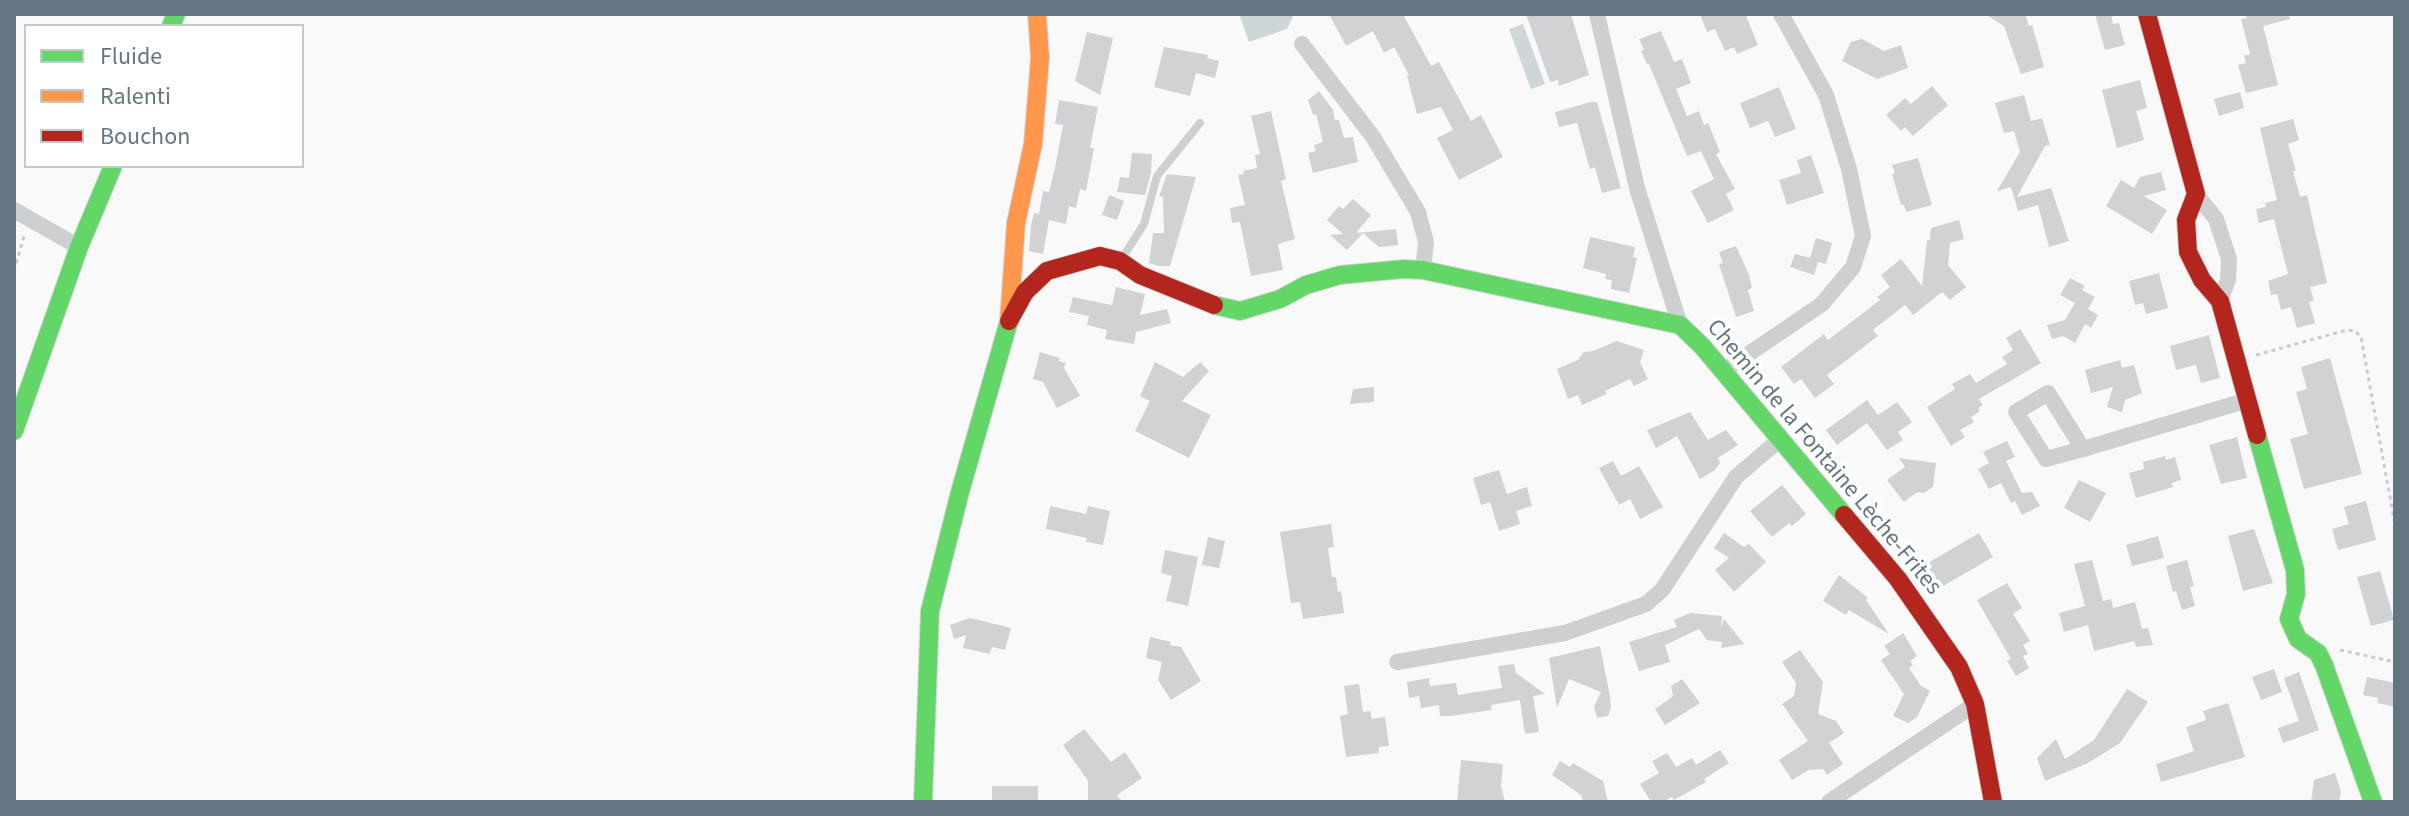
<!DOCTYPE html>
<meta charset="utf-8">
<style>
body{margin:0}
#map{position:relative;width:2409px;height:816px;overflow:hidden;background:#f9f9f9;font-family:"Source Sans 3",sans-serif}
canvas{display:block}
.frame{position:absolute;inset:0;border:16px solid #657683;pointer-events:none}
.legend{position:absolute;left:24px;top:24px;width:280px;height:144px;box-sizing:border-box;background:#fff;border:2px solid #c1c8cd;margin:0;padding:10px 14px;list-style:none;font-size:24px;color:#657683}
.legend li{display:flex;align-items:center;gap:16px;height:40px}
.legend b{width:40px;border:2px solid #c1c8cd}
</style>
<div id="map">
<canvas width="2409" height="816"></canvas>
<div class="frame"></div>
<ul class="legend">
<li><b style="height:10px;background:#63d668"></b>Fluide</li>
<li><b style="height:10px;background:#ff974d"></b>Ralenti</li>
<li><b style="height:10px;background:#b3261e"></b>Bouchon</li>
</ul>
</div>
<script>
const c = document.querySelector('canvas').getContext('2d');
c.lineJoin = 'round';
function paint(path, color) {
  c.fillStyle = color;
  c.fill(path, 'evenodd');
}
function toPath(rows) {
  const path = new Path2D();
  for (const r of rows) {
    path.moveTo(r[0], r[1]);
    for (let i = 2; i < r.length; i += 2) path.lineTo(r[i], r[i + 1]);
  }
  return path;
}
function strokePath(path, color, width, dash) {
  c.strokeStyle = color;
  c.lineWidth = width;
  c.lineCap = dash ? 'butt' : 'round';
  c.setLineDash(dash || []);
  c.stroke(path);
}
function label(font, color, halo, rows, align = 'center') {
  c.font = font + ' "Source Sans 3",sans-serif';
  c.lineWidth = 8;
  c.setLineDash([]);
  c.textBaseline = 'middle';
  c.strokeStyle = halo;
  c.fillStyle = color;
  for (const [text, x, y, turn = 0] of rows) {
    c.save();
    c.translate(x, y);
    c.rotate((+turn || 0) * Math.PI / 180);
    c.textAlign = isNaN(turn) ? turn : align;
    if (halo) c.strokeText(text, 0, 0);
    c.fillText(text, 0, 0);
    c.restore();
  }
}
paint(toPath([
 [1239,14,1294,14,1287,29,1249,42],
 [1523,24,1545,84,1531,89,1509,29]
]), '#ced6d9');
paint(toPath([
 [1329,14,1403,14,1431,66,1439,62,1471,121,1481,115,1503,157,1459,180,1437,138,1453,130,1441,107,1417,114,1407,76,1409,75,1394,47,1384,53,1373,31,1346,46],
 [1526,14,1571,14,1589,75,1559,86,1558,80,1550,82],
 [1700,14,1749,14,1746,16,1758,45,1737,54,1734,47,1725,51,1715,29,1707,32],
 [1985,14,2025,14,2029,26,2032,25,2044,67,2021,74,2004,26],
 [2095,14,2111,14,2113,24,2119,23,2125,45,2105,50],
 [2246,14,2289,14,2290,19,2263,26,2278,85,2246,93,2238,65,2246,63,2244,56,2250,54,2241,19,2247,18],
 [1661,31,1674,62,1682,59,1691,83,1676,89,1687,116,1699,111,1704,125,1708,123,1720,152,1716,154,1735,189,1726,194,1734,210,1708,223,1691,191,1714,179,1701,151,1687,156,1649,64,1647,64,1641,51,1644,50,1639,39],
 [1087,32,1113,38,1100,95,1075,81],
 [1862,39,1884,51,1901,45,1908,68,1877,79,1842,61,1851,42],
 [1164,47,1208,55,1207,58,1219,61,1215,78,1196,73,1190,96,1154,87],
 [2140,80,2147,108,2136,111,2144,140,2117,148,2102,90],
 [1932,86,1948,105,1913,136,1905,127,1901,131,1886,115,1905,98,1911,104],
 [1779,87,1796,129,1775,137,1768,121,1750,128,1740,103],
 [1319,91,1333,110,1335,120,1339,120,1344,138,1353,137,1358,162,1313,173,1308,153,1316,151,1314,145,1323,142,1316,114,1313,115,1308,100],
 [2240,92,2244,108,2219,116,2214,99],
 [2024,95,2031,121,2042,118,2050,145,2045,146,2017,197,2051,188,2069,241,2049,247,2038,205,2018,211,2011,187,1997,191,2020,152,2014,131,2004,133,1995,103],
 [1059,100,1098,107,1090,148,1094,148,1086,191,1080,189,1076,208,1069,206,1066,224,1049,220,1043,254,1029,251,1031,225,1034,213,1039,214,1043,191,1049,192,1055,168,1063,125,1055,124],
 [1591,102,1597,102,1621,188,1602,193,1595,167,1590,169,1577,123,1559,127,1555,112],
 [1271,111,1286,179,1281,181,1295,239,1278,244,1283,270,1251,276,1240,222,1232,223,1230,208,1245,205,1238,175,1244,174,1243,171,1257,168,1255,155,1260,154,1251,116],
 [2293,119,2299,140,2288,144,2296,171,2293,171,2300,197,2307,195,2327,283,2310,287,2314,301,2309,302,2315,323,2297,328,2291,307,2281,310,2277,294,2271,295,2268,281,2288,274,2274,219,2259,223,2256,209,2266,207,2265,203,2277,200,2260,128],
 [1132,153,1152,154,1151,173,1145,195,1117,192,1120,177,1129,178],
 [1811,155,1824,193,1787,205,1779,180,1801,173,1797,160],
 [1918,158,1932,205,1906,212,1904,205,1901,205,1892,174,1895,173,1892,165],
 [2161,172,2166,190,2144,196,2167,210,2152,234,2106,206,2121,180,2134,188,2140,177],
 [1167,174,1196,177,1170,266,1158,266,1149,263,1153,233,1164,233,1163,197,1159,196],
 [1109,195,1124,201,1117,220,1102,215],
 [1353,199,1371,215,1356,233,1396,229,1398,245,1379,247,1363,233,1347,250,1330,235,1343,234,1327,220,1339,206,1343,209],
 [1959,220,1964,239,1950,243,1948,265,1966,287,1950,300,1942,292,1913,315,1905,305,1873,330,1878,336,1827,375,1834,384,1815,398,1801,379,1794,384,1781,367,1824,334,1828,340,1880,300,1877,297,1890,287,1881,275,1901,259,1922,286,1927,240,1930,240,1931,228],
 [1590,237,1635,247,1633,257,1637,258,1629,293,1611,289,1612,280,1605,279,1606,274,1583,268],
 [1816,238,1832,243,1826,264,1818,262,1814,275,1790,267,1795,254,1810,258],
 [1736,246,1749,275,1752,288,1748,290,1754,311,1736,317,1719,264,1723,263,1719,252],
 [2159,273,2168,308,2146,314,2143,303,2135,305,2129,281],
 [2070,278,2085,286,2082,290,2095,297,2088,309,2098,315,2091,328,2085,324,2075,343,2063,336,2052,339,2047,325,2065,320,2075,303,2060,295],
 [1116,287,1145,294,1140,315,1167,309,1171,323,1136,332,1134,344,1105,339,1107,330,1087,325,1089,316,1069,312,1073,297,1112,305],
 [2020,329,2041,363,1979,399,1983,405,1978,408,1980,411,1971,417,1974,422,1960,430,1965,437,1951,446,1927,407,1955,389,1952,384,1970,374,1976,383,2007,364,2002,357,2013,350,2006,338],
 [2209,335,2220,378,2201,383,2196,365,2176,370,2170,346],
 [1617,341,1644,350,1640,362,1648,379,1634,386,1630,379,1605,391,1607,394,1582,405,1578,395,1568,399,1557,369,1578,360,1584,352,1593,351],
 [1040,352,1060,358,1059,361,1066,363,1064,368,1080,396,1057,408,1043,382,1033,379],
 [2330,358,2362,474,2304,489,2290,439,2308,434,2296,392,2307,389,2301,367],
 [2120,360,2122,368,2134,365,2142,393,2125,400,2122,412,2107,407,2113,387,2091,393,2085,370],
 [1155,362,1183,377,1200,362,1209,371,1182,401,1211,415,1189,458,1135,431,1150,401,1140,396],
 [1374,387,1374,402,1350,404,1353,389],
 [1867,400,1878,415,1897,402,1912,422,1898,432,1903,440,1887,450,1867,423,1837,445,1826,430],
 [1690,412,1708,440,1726,430,1738,445,1718,458,1720,463,1715,470,1700,479,1677,436,1656,448,1647,430],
 [2237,437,2247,478,2221,484,2209,445],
 [2007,441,2015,457,2006,461,2022,493,2032,492,2040,506,2022,515,2015,501,2011,503,2001,483,1989,489,1978,469,1989,463,1983,452],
 [2165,456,2166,460,2175,457,2181,480,2172,483,2173,487,2136,498,2129,473,2144,469,2143,462],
 [1899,458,1936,463,1933,487,1924,493,1917,492,1904,502,1887,480,1905,467],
 [1613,461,1621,476,1639,466,1663,507,1640,519,1630,499,1619,505,1599,468],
 [1499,470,1507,494,1527,487,1532,506,1516,511,1520,524,1499,531,1490,502,1481,505,1473,478],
 [2079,480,2106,493,2090,522,2064,508],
 [1782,485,1806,514,1792,526,1789,523,1772,537,1750,511],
 [2366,501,2376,540,2338,550,2332,529,2349,524,2344,507],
 [1050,506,1086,514,1088,506,1110,511,1103,545,1086,542,1087,538,1046,529],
 [1331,524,1334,547,1328,548,1332,577,1336,577,1338,592,1341,591,1344,613,1303,619,1300,602,1291,603,1280,532],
 [2254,529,2273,583,2243,591,2228,536],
 [1724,533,1744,547,1749,544,1766,562,1734,592,1715,570,1729,558,1714,548],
 [1979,533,1993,557,1933,592,1916,570],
 [2158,536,2164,558,2132,566,2126,545],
 [1208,537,1225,541,1219,568,1202,565],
 [1165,550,1198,557,1188,606,1166,601,1172,576,1161,573],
 [2092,560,2103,601,2111,599,2113,608,2135,602,2142,629,2148,628,2153,645,2136,647,2134,641,2094,651,2088,625,2064,632,2059,613,2085,606,2074,564],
 [2187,560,2194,586,2190,587,2195,606,2182,610,2176,591,2173,592,2166,566],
 [2380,571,2394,620,2371,626,2357,577],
 [1839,575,1868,598,1866,600,1889,634,1849,610,1846,615,1823,601],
 [2007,583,2022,608,2013,614,2030,641,2023,645,2028,654,2023,656,2029,668,2016,676,2007,661,2011,659,1977,600],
 [1690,613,1722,616,1721,628,1724,619,1744,644,1721,648,1722,642,1707,640,1699,629,1665,645,1670,662,1639,671,1629,642,1677,627,1674,620],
 [970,618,1011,628,1005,650,992,647,990,654,963,648,966,635,954,639,950,625],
 [1903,633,1917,656,1910,661,1913,665,1909,668,1921,686,1930,691,1917,717,1908,723,1893,716,1904,694,1881,660,1890,654,1884,646],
 [1150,637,1171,642,1170,645,1181,647,1201,681,1171,700,1158,680,1162,662,1146,658],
 [1600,646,1610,696,1611,708,1608,716,1597,718,1594,706,1601,692,1569,679,1557,708,1549,658],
 [1800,650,1823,682,1818,714,1836,721,1844,733,1829,743,1843,764,1827,775,1823,769,1809,770,1792,780,1779,760,1808,741,1782,704,1794,696,1796,683,1782,662],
 [1514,664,1516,673,1545,694,1533,696,1539,732,1525,734,1520,700,1491,705,1492,710,1450,716,1440,716,1439,705,1421,708,1419,696,1409,698,1407,682,1429,678,1430,686,1456,683,1458,695,1502,688,1498,666],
 [2274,669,2282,692,2261,700,2252,677],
 [2299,672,2319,730,2283,743,2278,728,2299,721,2284,678],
 [2367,677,2395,683,2395,707,2377,703,2378,698,2363,695],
 [1682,679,1700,703,1665,725,1655,709,1673,696,1671,686],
 [1359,684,1363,712,1370,711,1372,719,1385,717,1389,746,1379,747,1379,753,1346,757,1340,716,1348,714,1344,686],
 [2127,689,2148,702,2120,743,2088,763,2045,781,2037,758,2056,739,2065,759,2094,740],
 [2228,703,2245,757,2161,782,2156,764,2194,751,2186,727,2206,720,2203,711],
 [1084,729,1111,762,1125,752,1142,778,1117,795,1122,802,1088,802,1088,781,1063,745],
 [1720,750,1729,763,1704,779,1706,782,1674,800,1672,797,1663,802,1651,802,1640,784,1659,773,1652,761,1667,753,1676,767,1692,758,1696,765],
 [1461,760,1503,764,1501,786,1505,802,1457,802],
 [1560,761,1570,767,1573,763,1603,781,1608,802,1583,802,1581,795,1552,775],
 [2335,773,2341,792,2339,802,2311,802,2314,780],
 [992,786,1038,786,1038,802,992,802]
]), '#d0d2d3');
const fast = toPath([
 [171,26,176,14],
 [1214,305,1240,311,1280,299,1306,285,1340,275,1404,269,1423,270,1680,325,1702,346,1844,515],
 [14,431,79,247,113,166],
 [2257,435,2295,570,2296,594,2289,619,2298,639,2318,653,2324,665,2373,802],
 [923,802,930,611,960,492,1009,321]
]);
const slow = toPath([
 [1009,321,1016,223,1033,144,1040,58,1037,14]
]);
const jam = toPath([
 [2147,14,2196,194,2186,220,2188,252,2202,280,2220,301,2257,435],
 [1009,321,1025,292,1047,271,1100,256,1120,261,1140,275,1214,305],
 [1844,515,1898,579,1959,667,1975,704,1993,802]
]);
strokePath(fast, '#d5d6d7', 20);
strokePath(slow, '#d5d6d7', 20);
strokePath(jam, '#d5d6d7', 20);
strokePath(toPath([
 [14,271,24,236],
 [2256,355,2347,330,2355,331,2361,337,2395,525],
 [2340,650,2395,662]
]), '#cbcccd', 3, [4, 4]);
strokePath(toPath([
 [1123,257,1144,224,1157,176,1200,123]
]), '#cecfd0', 8);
strokePath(toPath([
 [1597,14,1637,188,1680,325],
 [1302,44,1373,137,1418,212,1426,242,1423,270],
 [2196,194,2216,219,2229,259,2228,280,2220,301],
 [14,210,79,247],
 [1722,372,1822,304,1853,267,1863,236,1849,169,1826,95,1781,14],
 [2083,449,2046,459,2016,412,2048,393,2083,449,2248,400],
 [1397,662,1565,633,1646,604,1662,590,1736,477,1779,440],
 [1829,802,1975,704]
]), '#cecfd0', 16);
strokePath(fast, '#63d668', 18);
strokePath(slow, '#ff974d', 18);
strokePath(jam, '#b3261e', 18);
label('24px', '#657683', '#fff', [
 ["Chemin de la Fontaine Lèche-Frites",1823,458,50]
]);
</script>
